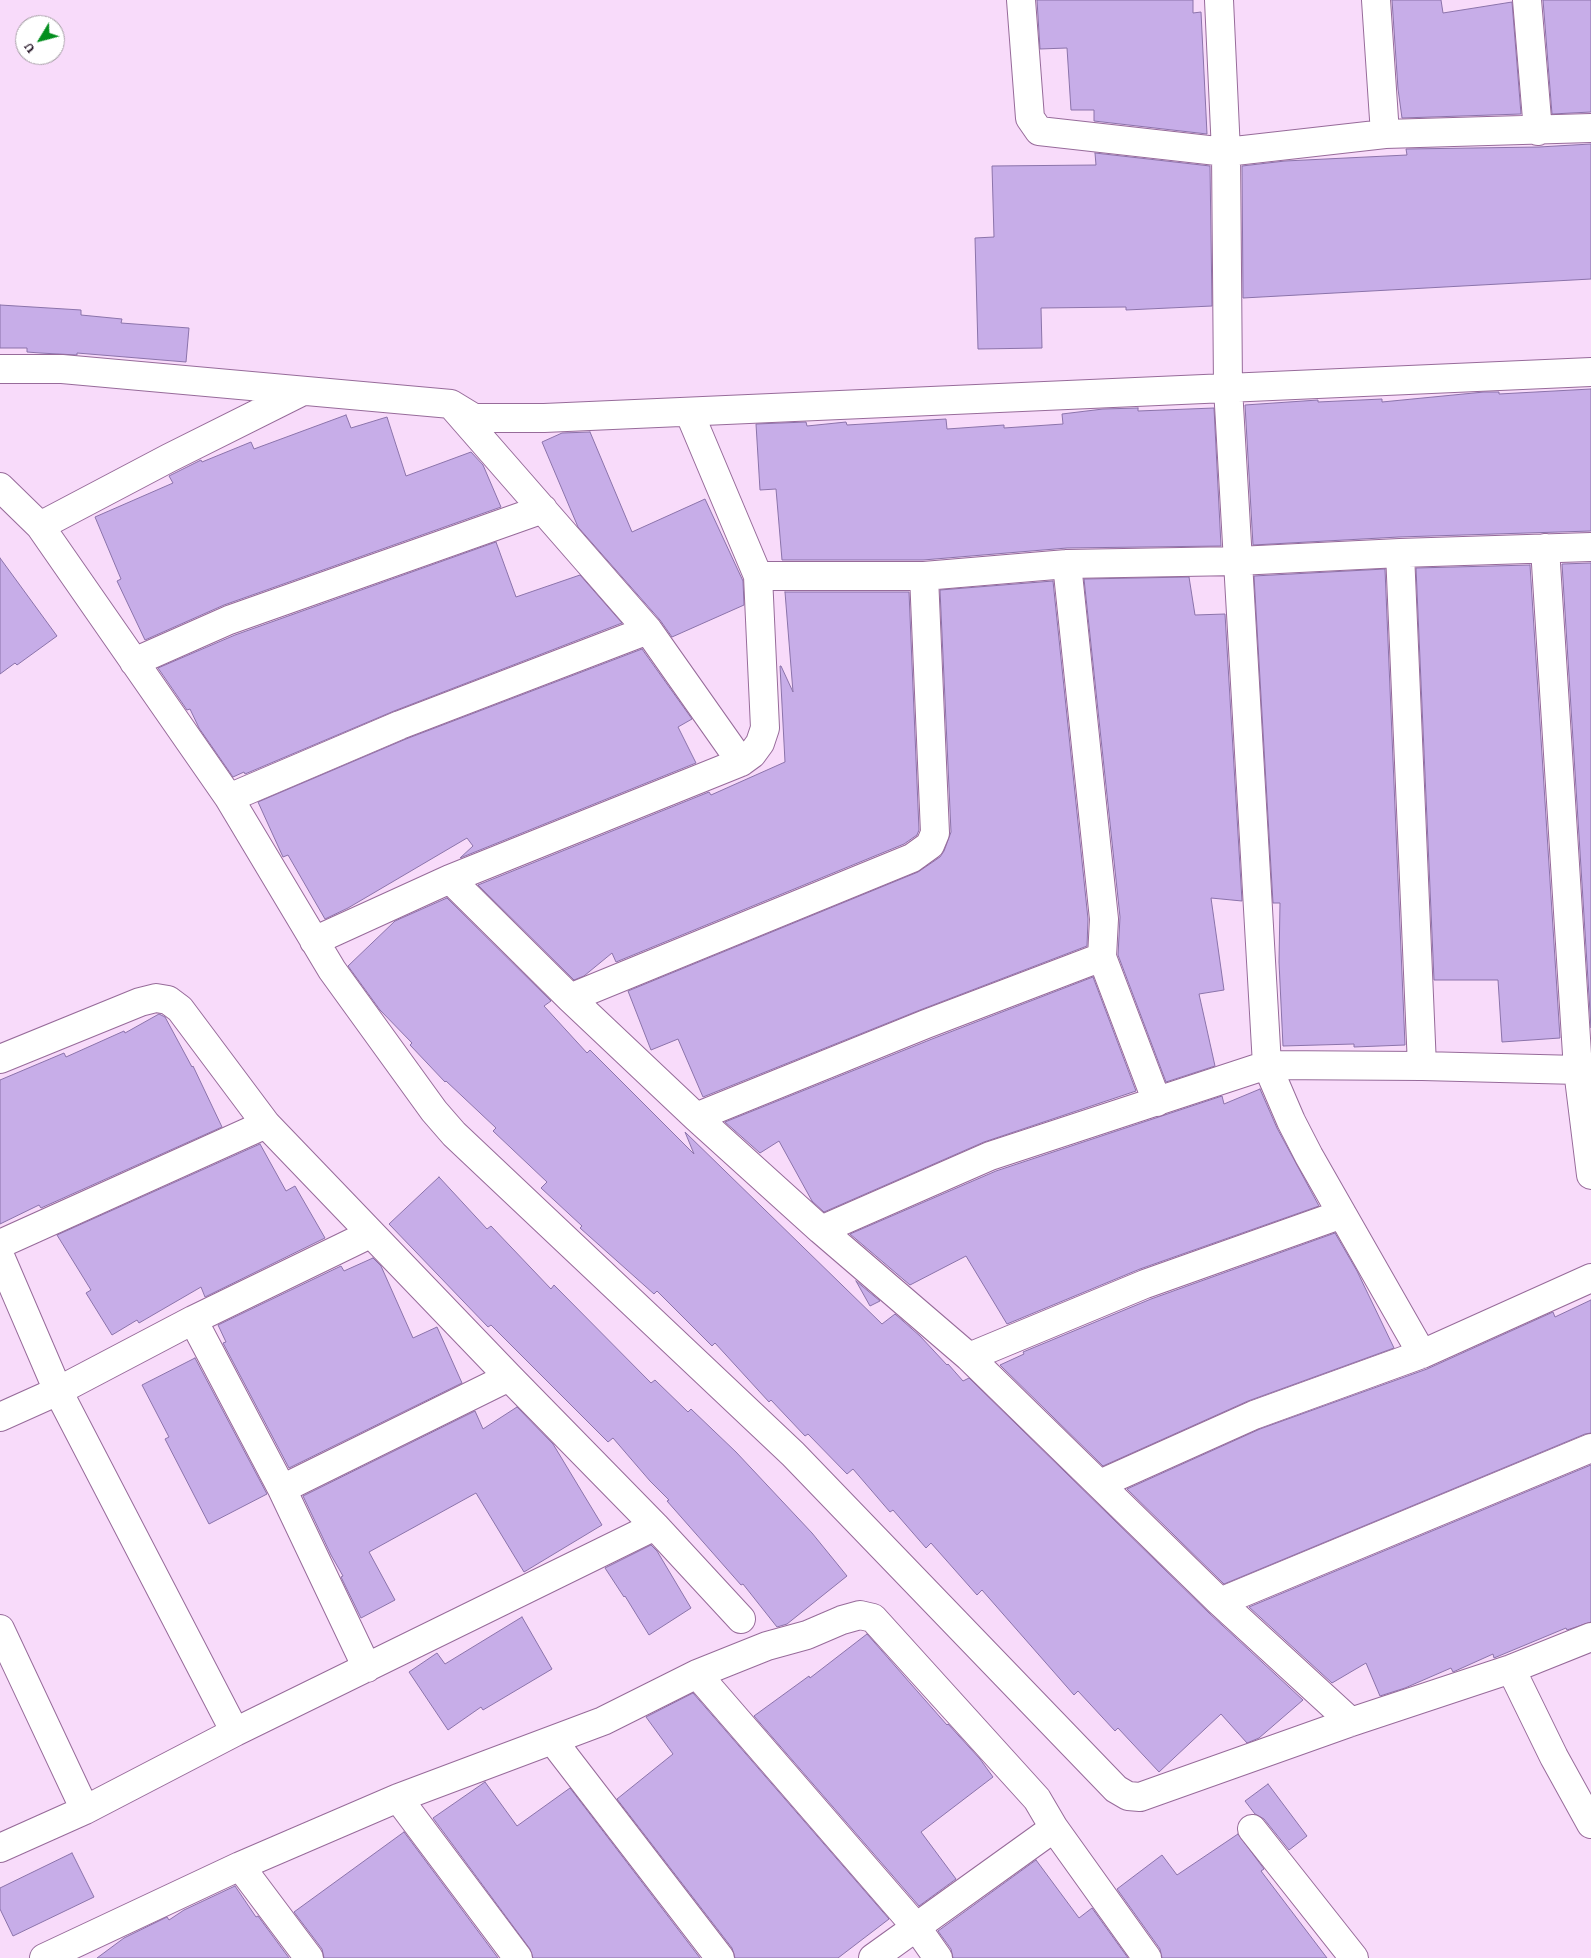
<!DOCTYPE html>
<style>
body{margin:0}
#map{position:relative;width:1591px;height:1958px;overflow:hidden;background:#f8dbfa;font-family:"Crimson Pro",serif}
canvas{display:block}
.north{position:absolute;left:15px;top:15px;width:50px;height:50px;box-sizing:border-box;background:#fff;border:1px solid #a39ca3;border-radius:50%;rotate:233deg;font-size:14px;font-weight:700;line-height:20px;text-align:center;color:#19081a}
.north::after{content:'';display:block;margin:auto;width:18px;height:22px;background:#038e1e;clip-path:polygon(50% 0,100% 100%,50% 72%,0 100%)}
</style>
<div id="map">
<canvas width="1591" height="1958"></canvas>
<div class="north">U</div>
</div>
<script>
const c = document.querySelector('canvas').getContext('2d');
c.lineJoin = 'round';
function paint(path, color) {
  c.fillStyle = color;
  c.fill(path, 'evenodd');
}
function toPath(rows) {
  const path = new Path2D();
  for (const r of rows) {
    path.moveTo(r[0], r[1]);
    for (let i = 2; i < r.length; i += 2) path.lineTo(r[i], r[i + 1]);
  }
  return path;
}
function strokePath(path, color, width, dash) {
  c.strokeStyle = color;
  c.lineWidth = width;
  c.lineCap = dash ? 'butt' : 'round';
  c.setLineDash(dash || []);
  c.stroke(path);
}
const building = toPath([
 [1037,0,1193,0,1193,13,1201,12,1207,134,1094,121,1094,110,1071,110,1067,48,1040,49,1037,0],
 [1392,0,1441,0,1443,13,1512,2,1521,114,1402,118,1398,89,1392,0],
 [1543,0,1591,0,1591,112,1552,114,1543,0],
 [1591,144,1591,279,1243,298,1242,166,1285,161,1407,155,1406,149,1539,147,1591,144],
 [1095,153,1210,166,1212,306,1126,310,1126,307,1041,308,1042,348,978,349,975,238,994,237,992,166,1096,165,1095,153],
 [0,305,81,310,81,315,122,319,121,323,189,328,186,362,77,353,77,355,40,353,27,352,27,348,0,348,0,305],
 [1591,389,1591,531,1399,537,1253,545,1245,405,1318,400,1318,402,1382,399,1382,402,1484,392,1499,392,1499,394,1591,389],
 [1138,408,1138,411,1214,408,1221,546,1067,548,923,560,782,560,776,489,760,490,756,424,806,422,807,426,846,422,847,425,946,419,947,429,1004,425,1004,428,1063,424,1062,414,1103,409,1138,408],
 [346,415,351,428,387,417,406,476,471,452,483,465,501,507,224,605,145,640,117,581,121,579,95,517,173,483,169,476,201,460,202,462,251,442,254,449,346,415],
 [590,432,632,532,705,499,743,581,744,605,672,637,660,620,578,527,542,442,562,433,590,432],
 [496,542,516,597,580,575,622,623,394,711,245,774,244,772,233,777,199,728,190,709,187,710,158,668,235,635,496,542],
 [0,558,57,636,17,665,15,663,0,674,0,558],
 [1591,563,1591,1028,1562,564,1591,563],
 [1530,565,1560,1038,1502,1042,1498,980,1434,980,1416,568,1530,565],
 [1385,569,1405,1045,1354,1047,1354,1044,1283,1046,1279,962,1280,903,1273,903,1254,576,1385,569],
 [1189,577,1195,615,1225,614,1242,901,1211,898,1224,990,1199,994,1215,1066,1166,1082,1118,955,1120,917,1084,579,1189,577],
 [1053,581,1088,919,1087,946,920,1010,703,1097,678,1039,651,1050,628,991,918,872,940,857,944,851,951,832,940,590,1053,581],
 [785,592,909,592,919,830,917,835,904,844,616,962,612,953,584,976,574,980,478,885,709,792,711,795,785,762,780,666,781,666,793,692,785,592],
 [642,649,692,719,678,727,696,763,460,858,473,846,467,838,348,908,325,919,288,855,283,857,258,802,406,739,642,649],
 [447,898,551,1001,544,1006,587,1053,590,1050,694,1154,685,1132,882,1324,895,1314,920,1336,947,1365,948,1364,963,1381,969,1378,1209,1613,1303,1700,1259,1738,1247,1743,1221,1714,1159,1772,1118,1728,1115,1731,1078,1691,1074,1695,982,1590,977,1595,931,1543,926,1548,893,1510,890,1512,853,1469,847,1474,808,1434,805,1436,771,1400,769,1402,715,1343,712,1346,657,1291,654,1294,580,1228,582,1226,541,1188,547,1182,493,1131,496,1128,446,1081,445,1082,410,1045,412,1043,380,1010,348,966,395,921,447,898],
 [1093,977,1136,1091,984,1142,824,1212,812,1201,779,1141,760,1153,725,1122,932,1039,1093,977],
 [159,1014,165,1017,192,1067,193,1066,222,1127,41,1208,39,1205,0,1224,0,1080,64,1053,66,1057,124,1031,125,1033,159,1014],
 [1260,1089,1277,1128,1319,1206,1140,1269,1007,1324,966,1256,910,1285,850,1234,996,1171,1222,1096,1224,1104,1260,1089],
 [260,1144,286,1191,295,1186,325,1238,205,1297,201,1287,139,1323,137,1320,112,1335,86,1293,91,1290,57,1235,260,1144],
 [439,1177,487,1229,491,1226,551,1289,554,1285,651,1383,655,1380,688,1412,691,1409,736,1452,812,1533,847,1576,787,1624,777,1627,743,1584,741,1585,667,1501,669,1500,650,1481,613,1438,608,1442,491,1325,488,1327,389,1224,439,1177],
 [1335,1233,1357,1271,1394,1348,1248,1401,1103,1466,1000,1365,1024,1354,1023,1352,1151,1299,1335,1233],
 [373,1258,381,1266,413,1338,437,1327,462,1383,289,1468,223,1343,226,1342,218,1325,341,1266,344,1271,373,1258],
 [856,1281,880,1301,870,1306,856,1281],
 [1591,1300,1591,1433,1585,1434,1224,1584,1127,1489,1260,1429,1427,1369,1553,1312,1555,1317,1591,1300],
 [195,1358,267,1494,209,1524,165,1439,169,1437,142,1385,195,1358],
 [517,1407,553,1444,602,1525,524,1572,476,1493,369,1552,395,1600,361,1618,341,1577,343,1576,331,1555,303,1496,475,1411,483,1429,517,1407],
 [1591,1465,1591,1622,1567,1630,1566,1628,1494,1658,1493,1654,1453,1672,1451,1668,1405,1688,1380,1696,1366,1663,1332,1683,1249,1607,1591,1465],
 [651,1545,657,1551,691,1608,649,1635,625,1596,624,1597,605,1568,651,1545],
 [522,1617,552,1669,483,1710,481,1707,448,1730,409,1672,437,1653,445,1664,522,1617],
 [867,1634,947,1725,948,1724,980,1759,993,1777,921,1832,956,1879,919,1906,754,1716,809,1676,810,1678,867,1634],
 [693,1693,889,1919,838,1958,735,1958,732,1948,617,1799,673,1754,646,1717,693,1693],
 [485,1782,517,1826,570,1788,700,1958,533,1958,530,1949,433,1818,485,1782],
 [1268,1784,1307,1836,1289,1850,1264,1819,1255,1814,1245,1801,1268,1784],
 [404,1832,498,1958,324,1958,322,1949,294,1912,404,1832],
 [1238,1834,1264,1869,1261,1871,1327,1958,1162,1958,1160,1949,1117,1889,1162,1855,1177,1875,1238,1834],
 [72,1853,94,1897,13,1936,0,1909,0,1888,72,1853],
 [1036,1860,1079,1918,1092,1908,1128,1958,953,1958,951,1949,938,1931,1036,1860],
 [235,1886,256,1917,258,1916,289,1958,97,1958,124,1938,167,1917,169,1920,184,1910,235,1886]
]);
paint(building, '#c7ade8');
strokePath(building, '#8b73aa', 1);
const minor = toPath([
 [1021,0,1030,118,1039,131,1226,152,1385,134,1591,128],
 [1219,0,1226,152,1228,388,1267,1065,1291,1121,1309,1156,1422,1354],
 [1376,0,1385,134],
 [1527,0,1538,131],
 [0,369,62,369,451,404,474,418,544,418,1591,372],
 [455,409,648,630,741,762],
 [0,487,40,526,229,798,332,970,434,1111,454,1134,793,1454,1116,1789,1128,1796,1140,1797,1351,1722,1511,1669,1591,1637],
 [40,526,169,458,303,391],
 [1545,548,1578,1070,1591,1175],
 [1400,553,1422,1066],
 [758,576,924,576,1067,564,1238,561,1400,553,1591,547],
 [134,662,229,620,543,509],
 [229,798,400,725,648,630],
 [450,879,570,998,696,1117,821,1230,969,1357,1220,1602,1351,1722],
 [314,941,450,879,741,762,752,754,760,743,765,728,758,576,689,412],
 [1102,957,1157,1102],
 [570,998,912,858,930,845,935,833,924,576],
 [0,1059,140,1002,156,998,168,1000,180,1009,266,1124,509,1377,655,1526,741,1619],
 [696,1117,926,1024,1102,957,1104,919,1067,564],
 [821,1230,990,1156,1267,1065,1422,1066,1578,1070,1591,1068],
 [0,1244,266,1124],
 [0,1256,58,1391,235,1732],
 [193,1320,282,1489,367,1668],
 [969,1357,1145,1284,1342,1214],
 [0,1417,58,1391,193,1320,370,1234],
 [1100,1484,1254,1415,1422,1354,1591,1278],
 [282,1489,509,1377],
 [1220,1602,1591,1448],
 [0,1629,85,1810],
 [1511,1669,1554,1757,1591,1824],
 [697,1674,917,1928,938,1958],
 [553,1741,720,1958],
 [398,1798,518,1958],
 [1054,1828,1147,1958],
 [1252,1829,1354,1958],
 [0,1848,85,1810,235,1732,655,1526],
 [240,1866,309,1958],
 [44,1958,240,1866,398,1798,603,1721,697,1674,767,1646,807,1635,842,1620,860,1615,873,1618,1037,1799,1054,1828,873,1958]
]);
strokePath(minor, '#976b9a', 30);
strokePath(minor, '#fff', 28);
</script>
